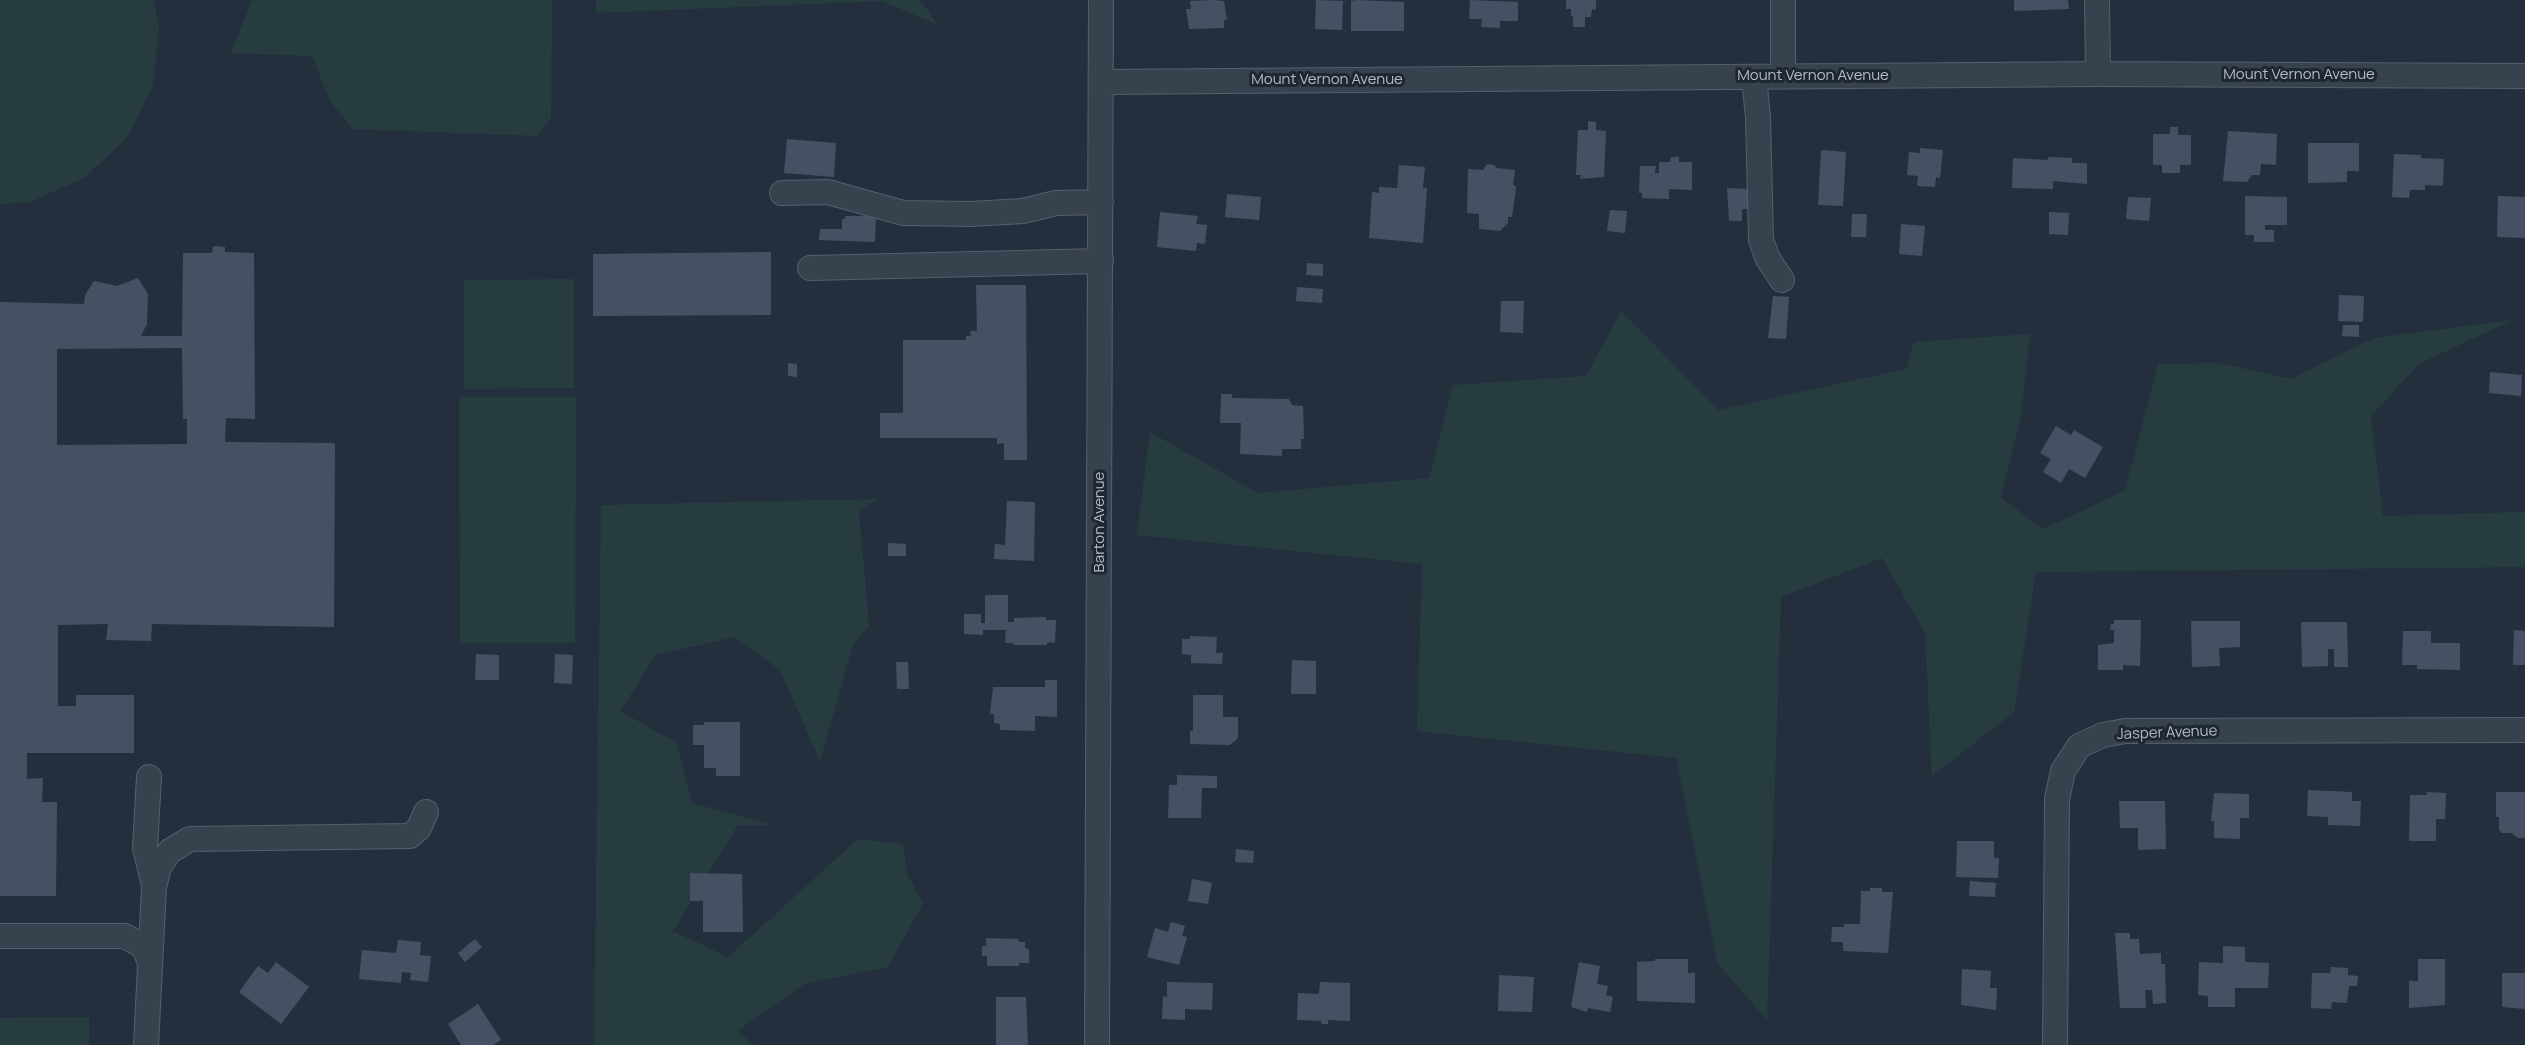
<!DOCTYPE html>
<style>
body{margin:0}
canvas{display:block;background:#242f3e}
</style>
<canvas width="2525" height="1045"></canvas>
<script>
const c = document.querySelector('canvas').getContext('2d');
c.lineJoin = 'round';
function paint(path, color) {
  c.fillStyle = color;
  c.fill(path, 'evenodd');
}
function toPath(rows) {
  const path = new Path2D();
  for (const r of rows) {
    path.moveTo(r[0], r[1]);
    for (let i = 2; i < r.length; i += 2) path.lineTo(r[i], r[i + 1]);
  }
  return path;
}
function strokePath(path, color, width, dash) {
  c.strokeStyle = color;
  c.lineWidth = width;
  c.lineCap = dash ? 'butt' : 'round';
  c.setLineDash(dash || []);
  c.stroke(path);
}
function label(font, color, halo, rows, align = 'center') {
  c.font = font + ' Manrope,sans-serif';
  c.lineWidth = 6;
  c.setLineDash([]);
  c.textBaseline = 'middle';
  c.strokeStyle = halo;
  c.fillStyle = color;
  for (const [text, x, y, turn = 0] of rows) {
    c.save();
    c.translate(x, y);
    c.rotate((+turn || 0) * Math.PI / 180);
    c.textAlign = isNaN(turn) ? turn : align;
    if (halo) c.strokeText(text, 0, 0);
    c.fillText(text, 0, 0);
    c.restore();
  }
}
paint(toPath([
 [0,0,154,0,159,28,153,85,127,138,84,178,30,202,0,204],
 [252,0,552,0,551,118,538,136,353,129,330,101,312,56,231,53],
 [596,0,920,0,938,25,882,1,596,13],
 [574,279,574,388,464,389,464,280],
 [1621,311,1718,410,1906,369,1914,342,2030,334,2021,416,2001,498,2043,529,2125,491,2158,364,2219,363,2291,379,2374,338,2513,320,2420,363,2371,416,2383,516,2525,512,2525,567,2036,572,2014,712,1932,776,1925,633,1882,558,1781,597,1767,1020,1718,964,1676,758,1417,731,1422,564,1137,535,1150,432,1258,493,1429,478,1453,385,1586,376],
 [459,397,576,397,575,643,460,643],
 [877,499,859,511,869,626,853,645,820,761,780,670,734,637,656,655,620,711,677,743,692,803,772,825,738,825,673,931,728,957,858,839,903,844,908,876,923,903,888,967,804,984,737,1031,754,1045,594,1045,601,505],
 [89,1017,89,1045,0,1045,0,1018]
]), '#263c3f');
paint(toPath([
 [1213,0,1224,1,1227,20,1224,20,1224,28,1189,29,1186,9,1191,9,1190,1],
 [1316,0,1343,1,1342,30,1315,29],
 [1356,0,1404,2,1404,31,1351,31,1351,1],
 [1470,0,1518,2,1518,21,1500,21,1500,28,1481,27,1482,19,1469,19],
 [1566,0,1596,0,1596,10,1592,9,1591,17,1585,17,1585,27,1573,27,1573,16,1571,16,1571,9,1566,9],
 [2014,0,2068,0,2069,9,2014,11],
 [1588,121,1596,122,1596,130,1606,131,1604,177,1580,179,1581,175,1576,175,1578,130,1588,130],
 [2170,127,2178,127,2178,135,2191,135,2191,165,2180,165,2180,173,2162,173,2162,165,2153,165,2153,134,2170,134],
 [2228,131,2277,134,2276,165,2261,164,2260,175,2252,175,2247,182,2223,181],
 [787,139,836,143,834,177,784,173],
 [2308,143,2359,143,2359,171,2347,171,2347,182,2308,183],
 [1920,148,1943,150,1940,178,1936,177,1935,187,1917,186,1918,176,1907,175,1909,152,1920,153],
 [1821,150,1846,152,1843,206,1818,205],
 [2394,154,2421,155,2421,158,2444,159,2443,186,2425,185,2425,190,2410,190,2409,198,2392,197],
 [1671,157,1679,157,1679,162,1692,162,1692,190,1669,189,1669,199,1642,198,1642,193,1639,193,1640,166,1656,166,1655,173,1659,173,1659,162,1670,162],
 [2048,157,2072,158,2072,163,2087,163,2087,184,2053,181,2053,189,2012,188,2013,158,2048,160],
 [1487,164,1495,165,1496,168,1515,170,1513,185,1515,185,1516,188,1512,217,1508,217,1508,223,1500,231,1479,229,1479,214,1467,213,1468,169,1483,170],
 [1399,165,1425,167,1423,188,1427,188,1423,243,1369,238,1372,192,1379,193,1379,187,1397,188],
 [1727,188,1750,189,1750,209,1742,209,1742,221,1729,221],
 [1227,194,1261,197,1259,220,1225,217],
 [2245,196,2287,197,2287,225,2265,225,2265,230,2274,230,2274,242,2254,242,2254,235,2245,235],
 [2498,196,2525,197,2525,238,2497,237],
 [2128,197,2151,198,2149,221,2126,219],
 [1610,210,1627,211,1625,233,1607,231],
 [1160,212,1198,216,1196,224,1207,225,1205,244,1197,243,1196,251,1157,247],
 [2049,212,2069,213,2068,235,2049,234],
 [1852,214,1867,214,1866,237,1851,237],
 [845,216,876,216,875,242,819,240,820,229,842,229,842,219,845,219],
 [1901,224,1925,226,1922,256,1899,254],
 [213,246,225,247,225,252,254,253,255,419,226,418,225,442,335,443,334,627,152,624,151,641,106,640,108,624,58,625,58,706,76,706,76,695,134,695,134,753,27,753,27,779,43,778,42,802,57,802,56,896,0,896,0,302,84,304,85,295,94,281,117,286,138,278,148,294,147,324,141,336,182,336,183,253,212,253],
 [182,348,183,419,187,419,187,444,57,445,57,349],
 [771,252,771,315,593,316,593,254],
 [1307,263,1323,264,1323,276,1306,275],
 [976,285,1026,285,1027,460,1004,460,1004,443,997,444,997,438,880,438,880,413,903,413,903,340,966,340,966,336,971,336,970,331,977,331],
 [1297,287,1323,289,1322,303,1296,301],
 [2339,295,2364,296,2363,322,2338,321],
 [1773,296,1789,297,1786,339,1768,338],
 [1501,301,1524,301,1523,333,1500,332],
 [2343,325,2359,325,2359,337,2342,336],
 [788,363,797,364,797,377,788,376],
 [2490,372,2522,375,2521,396,2489,393],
 [1221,394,1232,394,1232,398,1289,399,1292,405,1303,406,1304,439,1301,439,1301,449,1282,449,1282,456,1240,454,1241,423,1220,423],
 [2056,426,2071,435,2074,430,2103,447,2085,478,2069,469,2061,483,2043,472,2051,459,2040,453],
 [1007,501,1035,502,1034,561,994,559,995,544,1005,545],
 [888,543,906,544,906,556,888,556],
 [985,595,1008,595,1008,622,1014,622,1014,618,1046,617,1046,620,1056,620,1055,643,1047,642,1047,645,1013,645,1013,643,1005,643,1006,630,983,630,983,635,964,634,964,614,981,614,981,623,985,623],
 [2114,620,2141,620,2140,666,2123,665,2123,670,2098,670,2098,645,2114,643,2114,630,2110,630,2111,624,2114,624],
 [2191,621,2240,621,2240,647,2219,648,2220,666,2192,667],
 [2301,622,2347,622,2348,667,2334,667,2334,649,2328,649,2328,666,2302,667],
 [2514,630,2525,631,2525,665,2513,665],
 [2403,631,2431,631,2431,643,2460,643,2460,670,2417,669,2417,665,2402,665],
 [1190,636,1217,637,1216,653,1223,653,1222,664,1191,663,1191,655,1182,654,1182,639,1190,639],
 [476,654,499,655,499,680,475,680],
 [555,654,573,655,572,684,554,683],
 [1292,660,1316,661,1316,694,1291,694],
 [896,662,908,662,909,689,897,689],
 [1045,680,1057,680,1057,717,1035,716,1035,731,1000,730,1000,724,994,723,994,714,990,714,993,687,1045,687],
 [1193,695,1223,695,1223,717,1238,717,1238,738,1230,745,1190,744,1190,731,1193,731],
 [704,722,740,722,740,776,716,776,716,768,704,768,704,745,693,745,693,725,704,725],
 [1177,775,1217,776,1217,788,1202,788,1201,818,1168,818,1169,785,1177,785],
 [2308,790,2352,792,2352,801,2361,801,2360,826,2328,825,2328,817,2307,816],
 [2427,792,2446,793,2445,819,2436,819,2436,841,2409,841,2410,795,2427,795],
 [2496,792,2525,792,2525,838,2518,838,2511,833,2502,833,2499,830,2499,817,2496,817],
 [2214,793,2249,794,2249,818,2240,818,2240,839,2214,838,2214,821,2211,821],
 [2119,801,2165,801,2166,849,2138,850,2138,828,2120,828],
 [1957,841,1994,841,1994,858,1999,858,1998,878,1956,877],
 [1236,849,1254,851,1253,863,1235,862],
 [690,873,742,874,743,932,703,932,703,901,690,901],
 [1192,879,1212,883,1208,904,1188,901],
 [1970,881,1996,883,1995,897,1969,896],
 [1870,888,1882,888,1882,892,1893,892,1888,953,1843,951,1843,942,1831,942,1832,927,1844,927,1844,924,1860,924,1861,891,1870,891],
 [1171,922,1185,926,1182,936,1187,937,1179,965,1147,957,1155,928,1168,932],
 [2115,933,2130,933,2130,939,2139,939,2140,954,2161,953,2161,964,2165,964,2166,1003,2153,1004,2152,990,2145,990,2146,1008,2120,1008],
 [986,938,1018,939,1019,942,1025,942,1025,948,1029,949,1029,963,1019,963,1019,966,987,966,987,956,982,956,982,946,986,946],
 [475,939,482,947,465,962,458,953],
 [398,940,421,942,420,955,431,956,428,982,410,980,411,973,402,972,401,983,359,979,362,950,396,953],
 [2223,946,2245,947,2245,962,2269,963,2268,988,2235,988,2235,1007,2208,1007,2208,996,2198,995,2199,962,2223,963],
 [1655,959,1688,959,1688,973,1695,973,1695,1003,1637,1001,1637,962,1655,961],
 [2418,959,2445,959,2445,1005,2409,1008,2409,981,2418,981],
 [276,962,309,987,281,1024,239,992,258,966,268,973],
 [1579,962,1600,966,1597,984,1608,986,1606,995,1613,997,1610,1012,1588,1008,1587,1012,1571,1007],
 [2331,967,2348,968,2348,975,2358,976,2357,986,2349,986,2347,1003,2332,1002,2331,1009,2311,1008,2312,973,2330,973],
 [1962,969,1991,971,1990,988,1997,988,1996,1010,1961,1005],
 [2502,973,2525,973,2525,1009,2502,1007],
 [1499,975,1534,977,1532,1012,1498,1011],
 [1167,982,1213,983,1212,1010,1185,1009,1185,1020,1162,1019,1163,996,1167,997],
 [1320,982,1350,983,1350,1021,1328,1020,1328,1024,1321,1024,1322,1021,1297,1020,1298,993,1319,994],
 [996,997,1026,997,1028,1045,996,1045],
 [478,1004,501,1040,493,1045,461,1045,448,1024]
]), '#455162');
const minor = toPath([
 [1783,0,1783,77],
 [2097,0,2098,74],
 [1754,77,1758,118,1761,240,1768,259,1782,280],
 [1102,82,2098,74,2525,76],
 [782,193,828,192,903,213,971,214,1023,211,1056,203,1101,202],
 [810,268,1101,261],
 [149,777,145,848,154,885],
 [0,936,125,936,144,947,150,963],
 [146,1045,154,887,159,867,170,851,190,839,410,836,419,828,426,812],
 [1097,1045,1101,0],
 [2055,1045,2057,799,2063,771,2079,746,2103,735,2125,731,2525,730]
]);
strokePath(minor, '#565f6c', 26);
strokePath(minor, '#38414e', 24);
label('15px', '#b4bcc9', '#1d2633', [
 ["Mount Vernon Avenue",2299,75],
 ["Mount Vernon Avenue",1813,76],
 ["Mount Vernon Avenue",1327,80],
 ["Barton Avenue",1100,522,-90],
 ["Jasper Avenue",2167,733,-2]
]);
</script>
